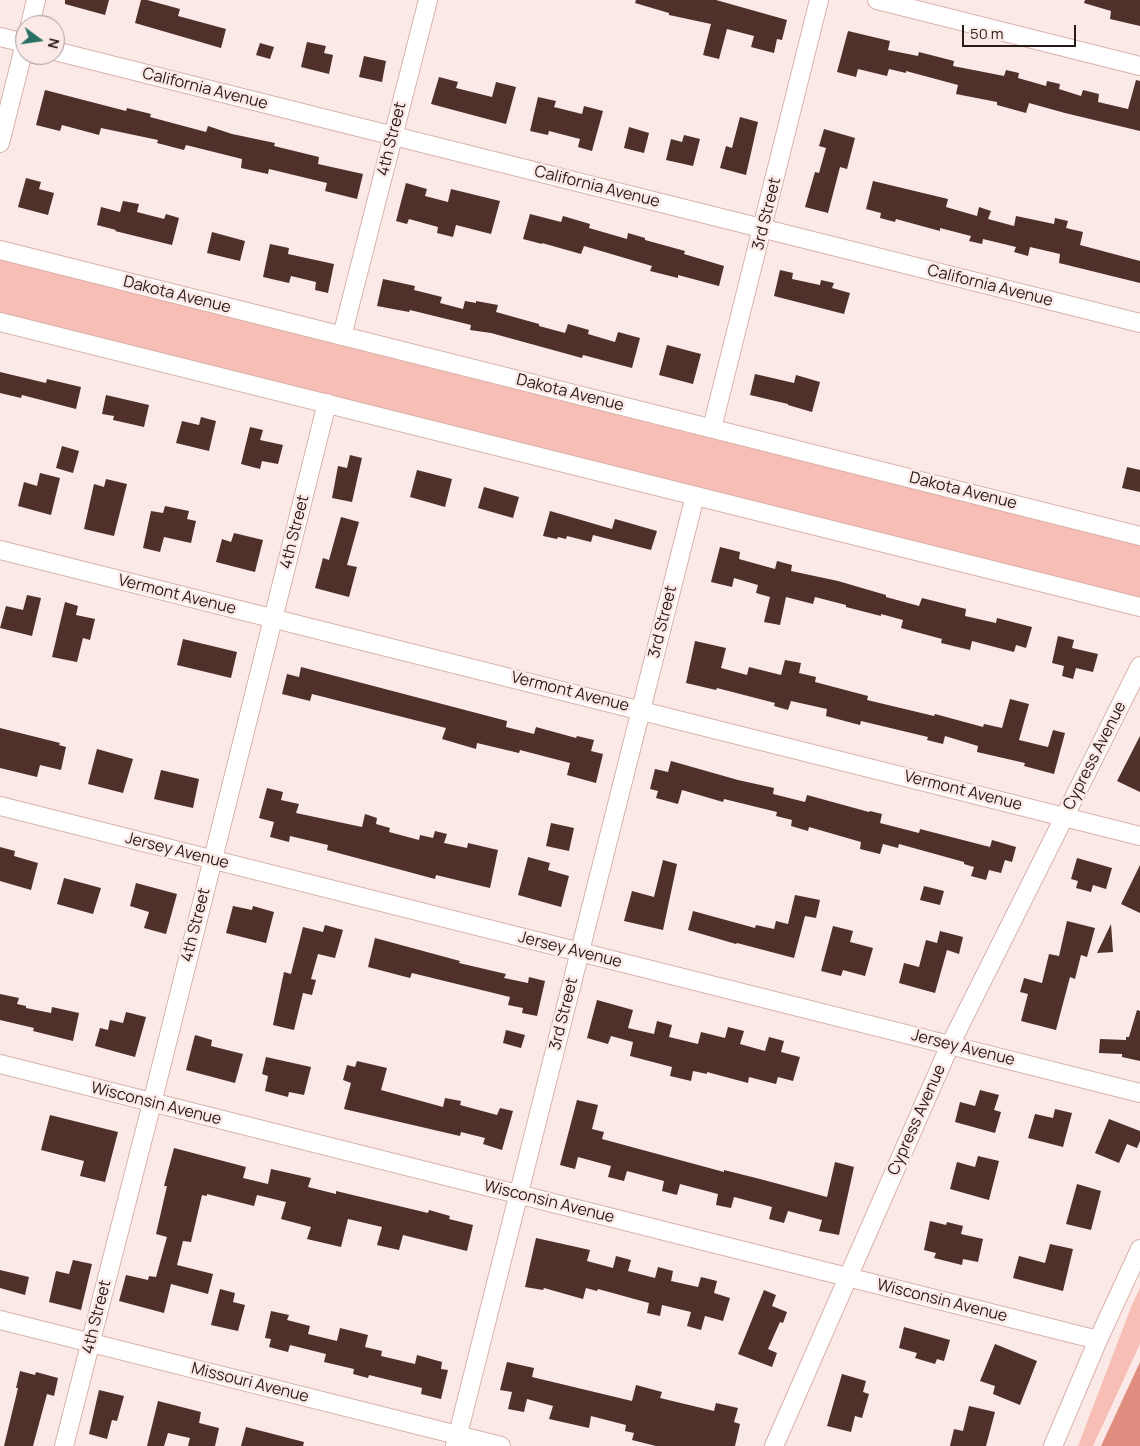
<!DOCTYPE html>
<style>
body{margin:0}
#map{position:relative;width:1140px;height:1446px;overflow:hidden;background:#fae9e6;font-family:Manrope,sans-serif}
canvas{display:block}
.north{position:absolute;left:15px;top:15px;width:50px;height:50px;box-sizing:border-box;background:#fae9e6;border:1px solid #a69794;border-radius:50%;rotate:104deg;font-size:14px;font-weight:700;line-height:20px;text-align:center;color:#291b18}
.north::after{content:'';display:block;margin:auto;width:18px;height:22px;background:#2a6f64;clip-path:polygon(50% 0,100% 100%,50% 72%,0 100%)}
.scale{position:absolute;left:962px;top:25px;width:114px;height:22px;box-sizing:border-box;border:2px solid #291b18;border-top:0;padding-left:6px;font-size:15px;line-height:18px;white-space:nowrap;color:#291b18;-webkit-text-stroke:4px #fae9e6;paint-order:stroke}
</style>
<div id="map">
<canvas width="1140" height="1446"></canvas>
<div class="north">N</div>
<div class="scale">50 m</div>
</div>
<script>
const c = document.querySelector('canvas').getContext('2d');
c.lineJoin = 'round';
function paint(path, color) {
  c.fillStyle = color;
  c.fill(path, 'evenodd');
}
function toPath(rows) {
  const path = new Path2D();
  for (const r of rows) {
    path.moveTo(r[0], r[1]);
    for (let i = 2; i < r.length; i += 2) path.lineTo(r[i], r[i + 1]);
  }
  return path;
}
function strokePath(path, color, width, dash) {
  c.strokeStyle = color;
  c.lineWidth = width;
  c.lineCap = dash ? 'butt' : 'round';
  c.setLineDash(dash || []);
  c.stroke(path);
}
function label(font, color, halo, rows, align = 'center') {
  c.font = font + ' Manrope,sans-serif';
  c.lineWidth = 5;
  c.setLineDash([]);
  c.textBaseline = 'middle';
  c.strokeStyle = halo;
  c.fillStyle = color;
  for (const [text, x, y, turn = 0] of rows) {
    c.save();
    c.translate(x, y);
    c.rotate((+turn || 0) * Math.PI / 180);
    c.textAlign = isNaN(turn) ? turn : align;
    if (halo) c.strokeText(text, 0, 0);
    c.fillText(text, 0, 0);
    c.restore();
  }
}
paint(toPath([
 [0,258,1140,544,1140,600,0,315],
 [1140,1288,1140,1344,1093,1446,1078,1446,1132,1305]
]), '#f6beb4');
paint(toPath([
 [1140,1362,1140,1446,1101,1446]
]), '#df8d7e');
paint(toPath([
 [65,0,109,0,105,15,65,4],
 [141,0,147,0,180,9,178,16,226,29,221,48,135,23],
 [636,0,716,0,787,20,782,40,777,39,774,53,751,47,754,36,727,29,719,59,703,55,711,24,669,15,669,13,635,3],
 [1085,0,1140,0,1140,26,1110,19,1111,11,1084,3],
 [848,31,890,41,888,50,918,56,919,52,954,61,953,66,1004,76,1006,70,1019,73,1018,78,1046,86,1047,81,1060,84,1059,89,1081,96,1083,90,1099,94,1098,102,1128,109,1136,80,1140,81,1140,131,1065,113,1029,103,1026,113,997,105,997,102,956,94,958,85,906,71,906,73,889,69,887,76,858,69,856,77,837,72],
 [307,42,326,46,324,53,333,55,329,74,301,67],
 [260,43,274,47,270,59,256,55],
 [364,56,386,61,382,82,359,77],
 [439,77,458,82,456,88,492,97,496,82,516,87,506,124,431,104],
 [45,90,126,111,127,108,151,114,150,117,206,132,208,126,232,134,275,143,274,146,319,157,318,164,363,174,357,199,325,191,327,183,269,169,268,174,241,168,242,159,186,145,184,150,157,143,158,140,101,128,99,135,62,125,60,131,36,125],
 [538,97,556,101,554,107,582,114,584,106,603,111,592,151,578,147,580,139,549,131,548,135,530,131],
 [740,117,758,122,746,175,720,168,726,146,732,148],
 [629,127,649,133,644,153,624,148],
 [824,129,855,138,847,169,840,167,828,213,805,207,815,172,819,173,826,148,819,146],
 [684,135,700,139,693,166,666,160,671,139,682,142],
 [26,178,41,182,39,189,54,193,48,215,18,207],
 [873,181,948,199,946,207,977,216,979,207,991,211,988,219,1014,226,1016,216,1054,224,1055,218,1068,221,1066,228,1083,232,1080,245,1140,261,1140,283,1059,263,1060,254,1030,247,1028,256,1014,252,1016,247,983,239,982,244,969,241,971,236,940,228,940,231,896,219,895,222,880,218,881,213,866,209],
 [406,183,427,189,425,196,448,202,451,189,500,201,491,234,456,225,453,237,437,233,438,227,409,219,407,224,396,221],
 [123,201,139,204,137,212,164,219,166,214,179,218,172,245,115,231,116,230,97,225,101,207,120,212],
 [530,214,561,222,563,216,590,224,589,228,627,239,628,233,645,238,645,240,685,251,684,254,724,266,719,286,678,275,678,278,650,271,652,266,584,246,581,254,542,243,542,244,523,239],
 [212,232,245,241,240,261,207,253],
 [270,244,289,248,288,254,334,264,328,293,315,290,316,282,291,276,289,283,263,277],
 [780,270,793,273,792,279,820,285,821,280,834,283,832,288,850,293,844,314,774,296],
 [383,279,415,286,414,290,442,297,440,303,463,309,465,301,476,303,476,301,498,305,496,312,539,324,539,326,565,333,568,324,589,330,588,334,615,342,618,332,640,338,632,368,583,355,582,358,491,333,470,330,471,325,410,310,409,312,377,306],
 [667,345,701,354,693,384,659,375],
 [0,372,46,383,47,379,81,387,76,409,22,395,21,398,0,393],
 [755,374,794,383,796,375,820,382,812,412,788,405,788,404,750,395],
 [106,395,149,405,144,427,113,420,114,416,102,414],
 [201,417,216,421,209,451,176,443,182,421,199,425],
 [250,427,263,430,260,440,283,445,278,464,262,461,260,469,241,464],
 [62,446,79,451,73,473,56,468],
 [350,455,362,458,352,502,332,498,338,466,347,468],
 [1127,467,1140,470,1140,492,1122,488],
 [417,470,452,479,445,507,410,497],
 [40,473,60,478,51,515,18,506,24,482,37,486],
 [106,479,127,484,114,536,84,529,94,484,104,487],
 [484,487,519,497,513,518,478,508],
 [165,506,189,511,187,519,196,521,191,543,164,537,160,552,143,548,151,511,163,513],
 [550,511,612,529,615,519,657,531,651,550,593,535,591,542,567,536,566,539,558,537,557,539,543,536],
 [341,517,359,522,347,565,357,567,349,597,315,588,323,558,329,560],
 [234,533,263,540,255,572,216,562,222,539,231,542],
 [720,547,740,552,739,559,775,569,777,561,792,565,791,571,838,581,886,595,886,597,919,606,922,598,966,609,965,616,996,623,997,618,1032,627,1026,648,1016,645,1014,652,972,641,970,650,941,643,942,639,901,628,903,620,881,614,881,616,846,607,846,605,815,597,813,604,786,597,780,625,764,622,770,597,756,593,758,585,734,578,732,587,711,582],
 [27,595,41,598,32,636,0,628,6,606,23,610],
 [65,602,78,606,76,615,95,619,90,640,83,638,77,662,52,657],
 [1058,636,1074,640,1072,648,1098,654,1093,672,1076,668,1073,679,1062,676,1064,666,1052,663],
 [183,639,237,652,231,678,177,665],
 [695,641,726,648,721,668,747,675,749,667,781,675,785,660,801,663,799,673,816,677,815,682,868,696,867,700,934,716,935,714,983,727,984,724,1002,728,1010,699,1029,704,1019,740,1048,747,1053,730,1065,733,1054,774,1024,766,1025,763,977,752,978,746,945,736,943,744,927,740,928,737,861,721,860,725,826,716,827,709,791,701,788,710,774,706,775,703,717,688,716,690,686,683],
 [301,667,507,721,506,727,534,734,536,727,576,738,577,736,594,740,591,751,603,754,596,783,567,775,570,763,520,750,519,753,477,743,476,749,442,739,446,728,312,694,310,701,282,694,287,674,299,677],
 [0,728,60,743,59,745,66,747,61,770,40,765,37,777,0,768],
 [1140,736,1140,792,1117,781],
 [97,749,133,759,123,793,88,784],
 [671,761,738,780,774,788,773,794,805,802,807,795,869,812,870,811,882,814,880,823,919,833,920,829,990,847,992,840,1016,847,1012,862,1005,860,1001,873,989,870,986,880,971,876,974,867,964,864,964,862,899,844,898,848,883,844,880,854,860,849,861,842,809,827,808,831,791,826,792,820,776,816,777,812,724,799,723,802,682,790,678,804,656,798,658,791,650,789,655,769,668,772],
 [161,770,199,779,193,808,154,799],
 [267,788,283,792,281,800,299,804,296,813,362,827,365,814,377,818,376,824,390,828,389,832,419,840,420,835,433,838,435,831,447,834,444,843,467,848,468,843,498,850,490,888,436,875,435,879,327,850,328,845,290,836,289,842,270,837,274,822,259,818],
 [551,823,574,828,569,851,546,846],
 [0,847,15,851,14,856,38,863,31,890,0,881],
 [528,857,550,863,548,870,569,876,561,907,518,895],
 [1077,858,1112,868,1106,889,1093,885,1091,892,1076,888,1078,881,1071,879],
 [663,860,677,864,663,930,624,921,632,891,654,897],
 [1140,865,1140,913,1121,904],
 [64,878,101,888,93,914,57,904],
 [136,883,177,894,166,934,144,928,149,912,130,906],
 [924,886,944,891,940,905,920,900],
 [795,895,820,900,816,918,805,916,794,958,737,943,736,944,688,930,693,911,755,928,756,925,774,929,776,921,788,924],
 [233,906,252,910,253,906,274,912,266,943,226,933],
 [1067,921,1095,928,1087,957,1081,955,1075,979,1070,977,1056,1030,1021,1021,1028,994,1020,992,1024,978,1042,983,1049,954,1059,956],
 [1111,924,1113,952,1097,953],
 [325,925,343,930,335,958,318,954,311,979,316,980,312,995,303,993,294,1030,273,1025,284,972,291,974,303,927,323,932],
 [833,926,853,931,850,942,873,948,865,976,843,970,841,976,821,971],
 [940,931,963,937,959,954,947,950,935,993,899,983,904,963,919,967,926,940,937,943],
 [375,938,460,961,459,963,506,974,504,978,528,983,529,977,545,981,537,1016,522,1013,523,1008,508,1005,510,997,412,973,410,978,368,967],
 [0,994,19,998,17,1004,26,1006,26,1008,51,1013,52,1007,79,1013,73,1041,33,1031,34,1028,0,1020],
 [597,1000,633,1010,628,1028,654,1034,657,1021,672,1025,669,1037,698,1044,701,1032,725,1038,728,1027,744,1031,740,1044,765,1051,769,1037,784,1041,781,1052,800,1057,793,1081,778,1077,776,1084,749,1077,748,1083,707,1072,707,1074,693,1071,691,1081,670,1076,672,1067,630,1056,633,1042,611,1036,608,1044,587,1038],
 [1137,1010,1140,1011,1140,1061,1122,1057,1122,1054,1099,1053,1100,1039,1126,1040,1126,1037,1129,1037],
 [126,1012,146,1017,135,1057,95,1046,100,1028,108,1030,110,1020,123,1023],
 [506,1030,525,1035,521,1048,503,1043],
 [195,1035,212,1040,211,1046,243,1054,235,1083,186,1070],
 [266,1057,311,1067,304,1095,289,1092,288,1097,265,1091,268,1076,262,1074],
 [357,1061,387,1068,381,1090,443,1107,445,1098,461,1101,460,1105,497,1115,500,1108,513,1111,502,1150,483,1144,485,1138,461,1132,460,1136,344,1109,351,1083,343,1080,347,1065,355,1067],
 [980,1090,999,1095,994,1110,1001,1112,995,1133,955,1122,960,1102,975,1106],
 [577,1100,598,1105,592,1129,604,1132,602,1139,724,1172,724,1170,760,1179,827,1197,835,1162,854,1167,839,1235,819,1231,822,1220,788,1211,784,1223,769,1219,772,1207,734,1197,731,1208,716,1205,718,1194,680,1184,677,1195,662,1191,664,1181,627,1171,624,1181,608,1177,611,1166,578,1157,575,1169,560,1165],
 [1055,1109,1072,1113,1063,1147,1028,1138,1035,1114,1053,1118],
 [50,1115,118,1132,105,1182,80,1176,84,1161,41,1150],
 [1109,1119,1140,1131,1140,1141,1137,1148,1127,1144,1119,1163,1095,1153],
 [174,1148,246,1167,243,1178,268,1184,271,1169,311,1178,308,1187,336,1194,336,1191,428,1213,429,1210,450,1216,449,1219,473,1225,467,1251,403,1235,399,1250,377,1245,382,1227,348,1219,341,1247,307,1239,311,1227,281,1219,286,1202,257,1195,254,1206,207,1194,207,1196,202,1195,191,1242,183,1241,177,1265,213,1274,208,1294,171,1284,164,1313,119,1301,126,1275,148,1280,149,1276,156,1277,167,1237,156,1234,167,1186,164,1186],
 [978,1156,999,1161,989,1200,950,1189,957,1162,975,1167],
 [1077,1184,1101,1191,1091,1230,1066,1224],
 [930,1221,946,1225,947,1222,963,1226,961,1234,983,1239,978,1262,963,1259,962,1265,934,1258,936,1253,924,1250],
 [536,1238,590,1250,587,1261,613,1268,616,1256,631,1260,628,1271,655,1278,658,1267,673,1271,671,1281,698,1287,701,1277,717,1281,714,1293,730,1298,723,1321,705,1316,701,1330,687,1326,691,1312,662,1305,660,1316,647,1313,649,1303,598,1289,597,1291,586,1288,583,1299,544,1288,543,1290,525,1287],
 [1050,1244,1073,1249,1063,1291,1013,1278,1019,1256,1045,1263],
 [73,1260,92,1264,81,1310,49,1302,56,1271,69,1274],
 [0,1270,29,1277,25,1295,0,1288],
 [220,1289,235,1293,233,1302,245,1305,238,1331,211,1325],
 [764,1290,776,1295,772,1306,787,1312,783,1323,780,1322,768,1349,777,1353,772,1367,738,1354],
 [271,1311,289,1315,287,1320,310,1326,308,1334,337,1341,340,1328,368,1335,365,1347,382,1351,381,1356,415,1364,417,1355,442,1362,441,1369,448,1370,441,1399,421,1394,422,1388,369,1375,368,1378,353,1374,354,1369,324,1362,326,1354,290,1345,288,1352,269,1347,271,1339,265,1338],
 [904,1327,950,1340,944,1361,937,1359,935,1364,915,1358,917,1353,899,1348],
 [995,1344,1037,1361,1020,1405,993,1394,995,1386,980,1381],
 [507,1362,534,1368,532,1377,632,1401,636,1385,662,1392,660,1398,714,1411,716,1403,738,1408,734,1422,740,1424,735,1446,656,1446,632,1440,634,1433,625,1431,626,1425,591,1416,589,1428,549,1419,553,1406,527,1399,524,1412,508,1409,512,1392,500,1390],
 [20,1371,35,1375,36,1372,58,1378,54,1396,47,1394,33,1446,4,1446,18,1388,16,1388],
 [842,1374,866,1381,863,1392,869,1394,862,1418,855,1416,851,1432,827,1426],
 [99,1390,124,1396,117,1421,112,1420,107,1439,89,1434],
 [158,1401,201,1412,199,1423,219,1428,215,1446,188,1446,190,1438,168,1433,164,1446,147,1446],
 [969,1406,995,1412,986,1446,950,1446,954,1429,963,1431],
 [246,1427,304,1442,303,1446,241,1446]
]), '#4f302b');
const minor = toPath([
 [877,0,1140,66],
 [30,25,36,0],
 [0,37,25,43],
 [55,51,1140,323],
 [0,143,25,44],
 [0,250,1140,536],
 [0,322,1140,607],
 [342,336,428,0],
 [712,428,819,0],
 [0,550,1140,836],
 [0,806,1140,1093],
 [0,1064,1098,1340],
 [0,1320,501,1446],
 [64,1446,152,1103,327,403],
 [455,1446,695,496],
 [774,1446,950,1045,1140,666],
 [1053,1446,1098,1340,1140,1249]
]);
strokePath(minor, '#d9b2aa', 20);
strokePath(minor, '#fff', 18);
label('16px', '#291b18', '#fae9e6', [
 ["California Avenue",205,89,14],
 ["4th Street",392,139,-76],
 ["California Avenue",597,187,14],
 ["3rd Street",767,214,-76],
 ["California Avenue",990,286,14],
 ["Dakota Avenue",177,295,14],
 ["Dakota Avenue",570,393,14],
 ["Dakota Avenue",963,491,14],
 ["4th Street",295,532,-76],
 ["Vermont Avenue",177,595,14],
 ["3rd Street",663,622,-76],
 ["Vermont Avenue",570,692,14],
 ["Cypress Avenue",1095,756,-63],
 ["Vermont Avenue",963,791,14],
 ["Jersey Avenue",177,851,14],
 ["4th Street",196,925,-76],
 ["Jersey Avenue",570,950,14],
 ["3rd Street",564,1014,-76],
 ["Jersey Avenue",963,1048,14],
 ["Wisconsin Avenue",156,1104,14],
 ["Cypress Avenue",917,1120,-66],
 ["Wisconsin Avenue",549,1202,14],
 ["Wisconsin Avenue",942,1301,14],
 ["4th Street",97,1317,-76],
 ["Missouri Avenue",250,1383,14]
]);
</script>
